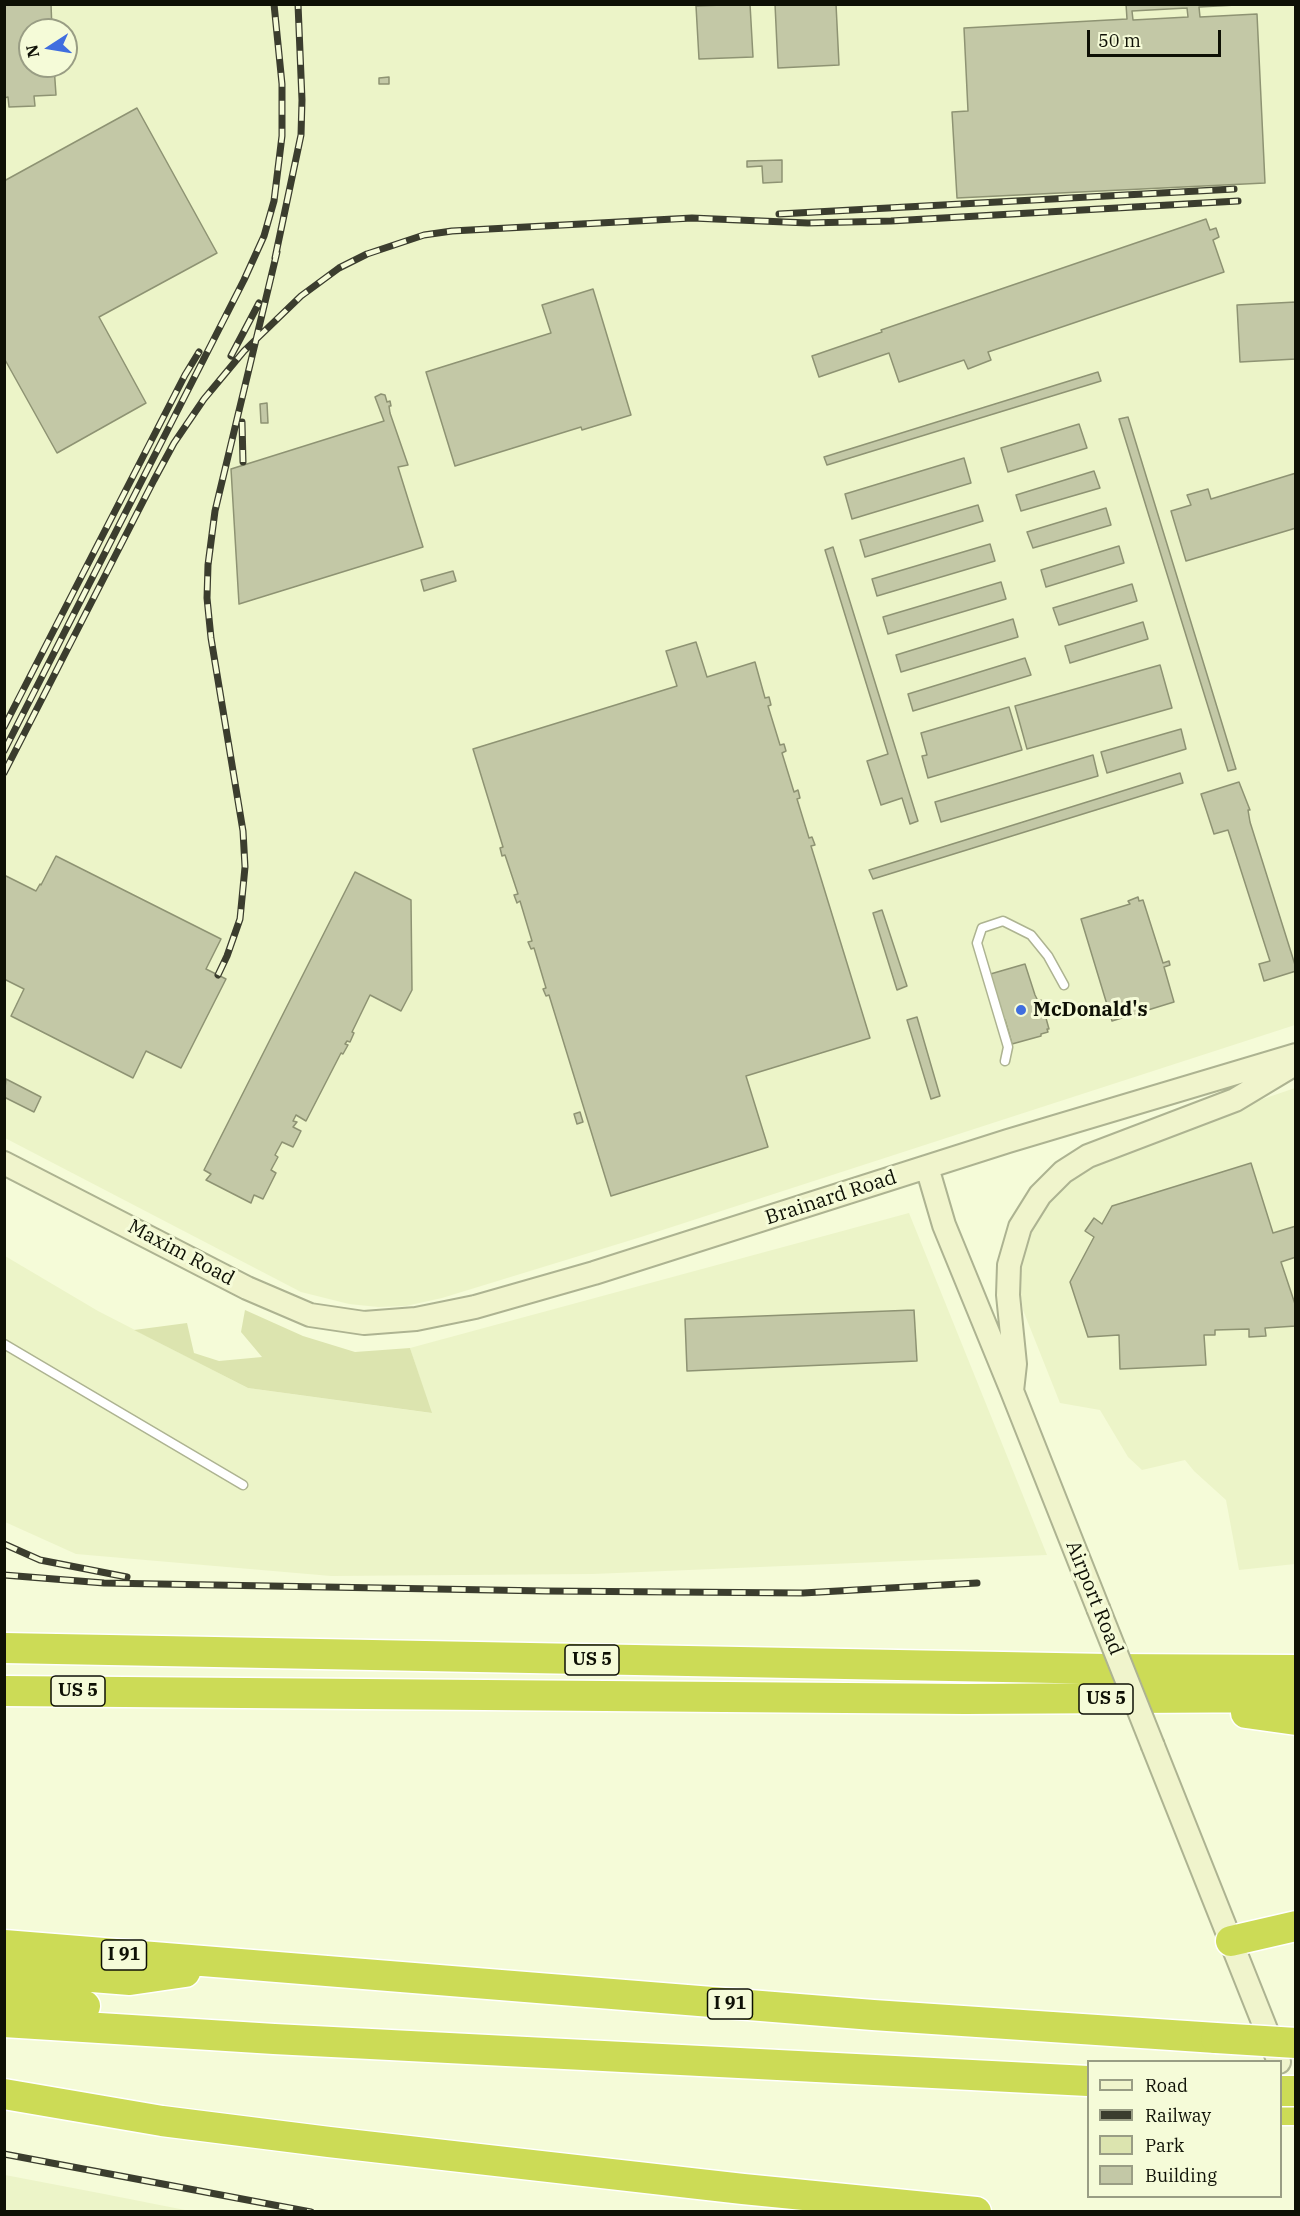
<!DOCTYPE html>
<style>
body{margin:0}
#map{position:relative;width:1300px;height:2216px;overflow:hidden;background:#f5fbd8;font-family:"IBM Plex Serif",serif}
canvas{display:block}
.frame{position:absolute;inset:0;border:6px solid #0e1005;pointer-events:none}
.legend{position:absolute;left:1087px;top:2060px;width:195px;height:138px;box-sizing:border-box;background:#f5fbd8;border:2px solid #999d84;margin:0;padding:8px 10px;list-style:none;font-size:18px;color:#0e1005}
.legend li{display:flex;align-items:center;gap:12px;height:30px}
.legend b{width:30px;border:2px solid #999d84}
.north{position:absolute;left:18px;top:18px;width:60px;height:60px;box-sizing:border-box;background:#f5fbd8;border:2px solid #999d84;border-radius:50%;rotate:258deg;font-size:16px;font-weight:700;line-height:24px;text-align:center;color:#0e1005}
.north::after{content:'';display:block;margin:auto;width:21px;height:27px;background:#406edf;clip-path:polygon(50% 0,100% 100%,50% 72%,0 100%)}
.scale{position:absolute;left:1087px;top:30px;width:134px;height:27px;box-sizing:border-box;border:3px solid #0e1005;border-top:0;padding-left:8px;font-size:18px;line-height:21px;white-space:nowrap;color:#0e1005;-webkit-text-stroke:4px #f5fbd8;paint-order:stroke}
</style>
<div id="map">
<canvas width="1300" height="2216"></canvas>
<div class="frame"></div>
<ul class="legend">
<li><b style="height:8px;background:#f0f4cc"></b>Road</li>
<li><b style="height:8px;background:#3b3d2e"></b>Railway</li>
<li><b style="height:16px;background:#dce4af"></b>Park</li>
<li><b style="height:16px;background:#c3c8a6"></b>Building</li>
</ul>
<div class="north">N</div>
<div class="scale">50 m</div>
</div>
<script>
const c = document.querySelector('canvas').getContext('2d');
c.lineJoin = 'round';
function paint(path, color) {
  c.fillStyle = color;
  c.fill(path, 'evenodd');
}
function toPath(rows) {
  const path = new Path2D();
  for (const r of rows) {
    path.moveTo(r[0], r[1]);
    for (let i = 2; i < r.length; i += 2) path.lineTo(r[i], r[i + 1]);
  }
  return path;
}
function strokePath(path, color, width, dash) {
  c.strokeStyle = color;
  c.lineWidth = width;
  c.lineCap = dash ? 'butt' : 'round';
  c.setLineDash(dash || []);
  c.stroke(path);
}
function label(font, color, halo, rows, align = 'center') {
  c.font = font + ' "IBM Plex Serif",serif';
  c.lineWidth = 6;
  c.setLineDash([]);
  c.textBaseline = 'middle';
  c.strokeStyle = halo;
  c.fillStyle = color;
  for (const [text, x, y, turn = 0] of rows) {
    c.save();
    c.translate(x, y);
    c.rotate((+turn || 0) * Math.PI / 180);
    c.textAlign = isNaN(turn) ? turn : align;
    if (halo) c.strokeText(text, 0, 0);
    c.fillText(text, 0, 0);
    c.restore();
  }
}
paint(toPath([
 [4,5,1295,5,1295,1025,641,1237,442,1298,406,1306,378,1307,349,1304,301,1292,5,1138],
 [30,30,66,30,66,66,30,66],
 [1295,1088,1295,1564,1239,1570,1226,1500,1194,1471,1185,1460,1142,1470,1128,1457,1100,1410,1060,1403,1023,1310,1019,1285,1025,1245,1043,1205,1073,1177,1113,1157,1219,1114],
 [909,1213,1047,1555,593,1574,331,1576,76,1554,5,1522,5,1256,98,1311,248,1388,431,1413,410,1348],
 [5,2175,99,2193,190,2211,5,2211]
]), '#ecf4c8');
paint(toPath([
 [245,1310,303,1336,355,1352,410,1348,432,1413,248,1388,134,1330,187,1323,194,1353,219,1361,262,1357,241,1332]
]), '#dce4af');
const building = toPath([
 [4,4,51,4,52,30,30,30,30,66,54,66,56,95,34,96,35,106,9,107,8,97,4,98,4,4],
 [750,4,753,57,699,59,696,6,750,4],
 [775,4,836,4,839,65,778,68,775,4],
 [1126,4,1255,4,1199,7,1200,17,1257,14,1265,183,957,198,952,112,968,111,964,28,1127,19,1126,4],
 [1187,8,1188,17,1133,20,1132,11,1187,8],
 [389,77,389,84,379,84,379,78,389,77],
 [137,108,217,253,99,317,146,403,57,453,4,358,4,181,137,108],
 [782,160,782,182,763,183,762,166,747,167,747,161,782,160],
 [1206,219,1210,230,1216,228,1219,237,1213,240,1224,272,988,352,991,360,968,369,964,360,899,382,889,353,819,377,812,356,882,332,881,330,1206,219],
 [593,289,631,415,582,430,581,427,455,466,426,372,551,333,542,305,593,289],
 [1296,302,1296,359,1240,362,1237,305,1296,302],
 [1098,372,1101,381,827,465,824,457,1098,372],
 [381,394,385,395,387,402,390,401,391,406,389,406,390,413,408,465,398,467,423,547,239,604,231,469,384,421,375,397,381,394],
 [267,403,268,423,261,423,260,404,267,403],
 [1128,417,1236,769,1228,771,1119,419,1128,417],
 [1079,424,1087,448,1008,472,1001,448,1079,424],
 [964,458,971,483,852,519,845,494,964,458],
 [1094,471,1100,488,1021,511,1016,495,1094,471],
 [1296,473,1296,528,1186,561,1171,511,1191,505,1187,495,1208,489,1211,499,1296,473],
 [978,505,983,521,865,557,860,540,978,505],
 [1106,508,1111,525,1033,548,1027,532,1106,508],
 [990,544,995,561,877,596,872,579,990,544],
 [1119,546,1124,563,1046,587,1041,570,1119,546],
 [833,547,918,821,910,824,902,798,881,805,867,761,888,754,825,550,833,547],
 [453,571,456,581,424,591,421,580,453,571],
 [1001,582,1006,599,888,634,883,617,1001,582],
 [1132,584,1137,601,1059,625,1053,608,1132,584],
 [1013,619,1018,637,901,672,896,655,1013,619],
 [1143,622,1148,639,1070,663,1065,646,1143,622],
 [696,642,707,677,755,662,765,698,769,697,771,705,768,706,780,745,784,744,786,751,782,753,794,792,798,790,800,798,797,799,809,838,812,837,815,845,811,846,870,1038,746,1076,768,1147,611,1196,549,995,546,996,543,989,546,988,534,948,531,949,528,942,532,941,520,901,517,903,514,895,518,894,505,855,502,856,500,848,503,847,473,749,677,686,666,651,696,642],
 [1025,658,1031,675,913,711,908,694,1025,658],
 [1160,665,1172,708,1027,749,1015,706,1160,665],
 [1009,707,1022,750,928,778,922,756,927,755,921,733,1009,707],
 [1181,729,1186,749,1107,773,1101,752,1181,729],
 [1093,755,1098,776,941,822,935,802,1093,755],
 [1180,773,1183,783,873,879,869,870,1180,773],
 [1239,782,1250,810,1248,810,1250,822,1296,968,1296,971,1264,981,1259,964,1270,961,1228,830,1214,834,1201,794,1239,782],
 [56,856,221,939,206,969,226,979,181,1068,146,1051,133,1078,11,1016,24,989,4,979,4,875,36,891,40,884,41,885,56,856],
 [355,872,411,900,412,990,401,1011,370,995,352,1032,354,1033,350,1042,347,1041,345,1044,348,1045,343,1054,341,1053,306,1121,296,1115,293,1121,297,1122,293,1127,301,1131,293,1147,282,1142,275,1155,278,1157,271,1170,276,1173,263,1199,254,1195,251,1203,206,1180,211,1174,204,1170,355,872],
 [1138,897,1139,901,1143,900,1163,963,1169,961,1170,965,1164,967,1174,1002,1112,1021,1081,919,1130,904,1128,901,1138,897],
 [882,910,907,986,897,990,873,913,882,910],
 [1025,964,1035,995,1038,1001,1041,1000,1049,1029,1047,1029,1048,1032,1041,1034,1041,1036,1012,1044,1005,1020,1001,1021,987,975,1025,964],
 [917,1017,940,1096,931,1099,907,1020,917,1017],
 [6,1079,41,1097,34,1112,4,1097,6,1079],
 [580,1112,583,1122,577,1124,574,1114,580,1112],
 [1251,1163,1273,1233,1296,1226,1296,1257,1281,1262,1296,1307,1296,1326,1265,1328,1266,1336,1249,1337,1249,1329,1215,1330,1215,1335,1204,1335,1206,1365,1120,1369,1119,1335,1088,1337,1070,1282,1094,1237,1085,1231,1094,1218,1102,1224,1112,1206,1251,1163],
 [914,1310,917,1361,687,1371,685,1319,914,1310]
]);
paint(building, '#c3c8a6');
strokePath(building, '#8e9373', 1.5);
const lane = toPath([
 [1005,1061,1008,1047,977,943,982,928,1003,921,1031,935,1048,956,1064,985],
 [4,1344,243,1485]
]);
const secondary = toPath([
 [4,1163,247,1288,310,1315,364,1323,416,1319,475,1307,594,1273,1008,1141,1296,1055],
 [927,1167,944,1225,1012,1391,1098,1608],
 [1012,1391,1015,1364,1008,1295,1009,1265,1020,1227,1040,1195,1063,1172,1088,1156,1235,1100,1295,1064],
 [1153,1746,1279,2062]
]);
const highway = toPath([
 [4,1648,1108,1669,1296,1670],
 [4,1691,965,1699,1296,1697],
 [1246,1713,1296,1720],
 [1231,1941,1296,1926],
 [4,1945,873,2015,1216,2038],
 [4,1970,130,1980,185,1972],
 [4,2000,85,2006],
 [4,2022,274,2039,1088,2081],
 [4,2094,162,2121,329,2142,743,2189,976,2212],
 [1280,2110,1296,2110]
]);
strokePath(lane, '#adb391', 11);
strokePath(secondary, '#adb391', 26);
strokePath(highway, '#fff', 33);
strokePath(lane, '#fff', 8);
strokePath(secondary, '#f0f4cc', 22);
strokePath(highway, '#ccdb56', 30);
const rail = toPath([
 [779,214,1234,189],
 [275,258,301,135,302,100,298,4],
 [231,356,259,303],
 [242,422,243,462],
 [4,727,185,375,199,352],
 [4,751,244,280,264,236,274,201,282,136,282,84,274,4],
 [4,773,154,480,174,443,204,399,244,351,301,296,339,268,367,254,424,235,452,231,692,218,808,223,891,221,1238,201],
 [218,975,227,956,240,919,245,867,243,831,211,638,207,598,208,565,215,511,277,252],
 [4,1544,40,1560,127,1577],
 [4,1575,104,1583,546,1591,803,1593,977,1583],
 [4,2154,311,2212]
]);
strokePath(rail, '#3b3d2e', 7);
strokePath(rail, '#f5fbd8', 4.5, [14]);
const secondaryBridge = toPath([
 [1098,1608,1153,1746]
]);
const highwayBridge = toPath([
 [1216,2038,1296,2043],
 [1280,2091,1296,2091]
]);
strokePath(secondaryBridge, '#adb391', 26, []);
strokePath(highwayBridge, '#fff', 33, []);
strokePath(secondaryBridge, '#f0f4cc', 22);
strokePath(highwayBridge, '#ccdb56', 30);
for (const [x, y, r, color] of [
 [1021,1010,6,"#406edf"]
]) {
  const dot = new Path2D();
  dot.arc(x, y, r, 0, 2 * Math.PI);
  c.fillStyle = color;
  c.fill(dot);
  strokePath(dot, '#f5fbd8', 2);
}
for (const [x, y, w] of [
 [592,1660,54],
 [78,1691,54],
 [1106,1699,54],
 [124,1955,45],
 [730,2004,45]
]) {
  const box = new Path2D();
  box.roundRect(x - w / 2, y - 15, w, 30, 4.5);
  c.fillStyle = '#f5fbd8';
  c.fill(box);
  strokePath(box, '#0e1005', 1.5);
}
label('bold 18px', '#0e1005', null, [
 ["US 5",592,1660],
 ["US 5",78,1691],
 ["US 5",1106,1699],
 ["I 91",124,1955],
 ["I 91",730,2004]
]);
label('bold 20px', '#0e1005', '#f5fbd8', [
 ["McDonald's",1033,1010]
], 'left');
label('20px', '#0e1005', '#f5fbd8', [
 ["Brainard Road",831,1198,-18],
 ["Maxim Road",181,1253,28],
 ["Airport Road",1094,1598,68]
]);
</script>
